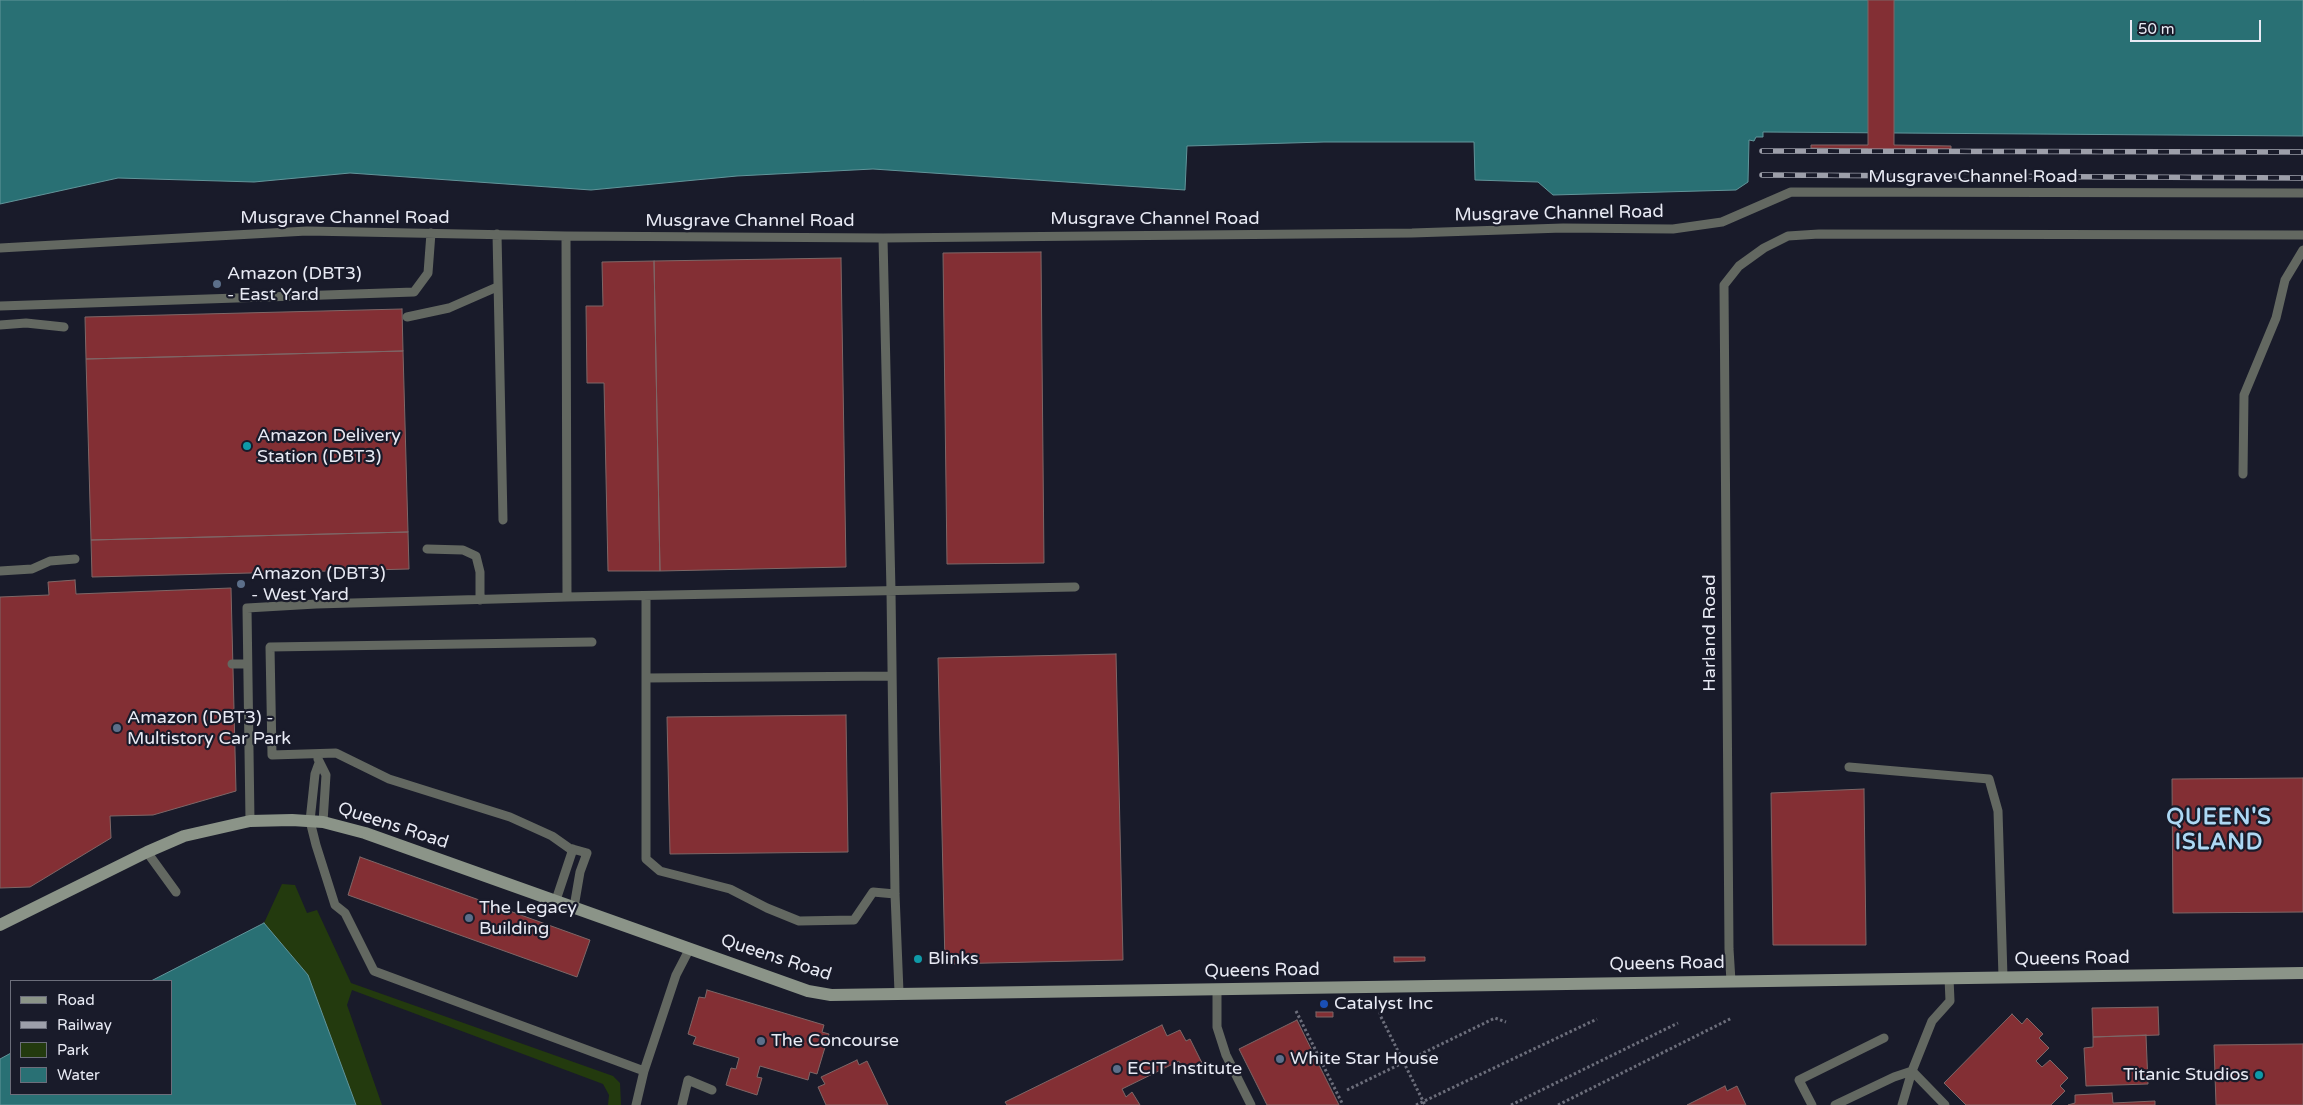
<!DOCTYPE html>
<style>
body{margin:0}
#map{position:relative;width:2303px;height:1105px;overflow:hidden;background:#191b2a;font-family:"Varela Round",sans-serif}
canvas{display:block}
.legend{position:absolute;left:10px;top:980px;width:162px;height:115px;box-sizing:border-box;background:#191b2a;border:1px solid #6c6e7b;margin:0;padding:6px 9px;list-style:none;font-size:15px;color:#e8eaf4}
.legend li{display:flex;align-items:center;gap:10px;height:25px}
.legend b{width:25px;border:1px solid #6c6e7b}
.scale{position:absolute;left:2130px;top:20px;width:131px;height:22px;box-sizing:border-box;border:2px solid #e8eaf4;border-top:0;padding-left:6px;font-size:15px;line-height:18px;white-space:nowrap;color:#e8eaf4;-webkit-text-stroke:4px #191b2a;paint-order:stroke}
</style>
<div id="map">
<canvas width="2303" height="1105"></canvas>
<ul class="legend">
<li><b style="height:6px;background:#8b9488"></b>Road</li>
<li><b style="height:6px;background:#9d9faa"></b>Railway</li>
<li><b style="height:14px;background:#233a0e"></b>Park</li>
<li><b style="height:14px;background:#297074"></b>Water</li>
</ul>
<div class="scale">50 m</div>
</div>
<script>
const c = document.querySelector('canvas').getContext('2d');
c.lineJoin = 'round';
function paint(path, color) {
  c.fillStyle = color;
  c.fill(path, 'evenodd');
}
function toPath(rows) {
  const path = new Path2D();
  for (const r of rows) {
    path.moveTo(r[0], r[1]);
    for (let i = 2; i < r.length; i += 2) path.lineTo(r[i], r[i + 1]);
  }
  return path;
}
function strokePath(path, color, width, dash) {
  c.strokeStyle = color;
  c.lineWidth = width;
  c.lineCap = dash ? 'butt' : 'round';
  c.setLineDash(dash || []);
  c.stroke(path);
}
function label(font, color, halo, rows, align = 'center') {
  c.font = font + ' "Varela Round",sans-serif';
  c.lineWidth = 4.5;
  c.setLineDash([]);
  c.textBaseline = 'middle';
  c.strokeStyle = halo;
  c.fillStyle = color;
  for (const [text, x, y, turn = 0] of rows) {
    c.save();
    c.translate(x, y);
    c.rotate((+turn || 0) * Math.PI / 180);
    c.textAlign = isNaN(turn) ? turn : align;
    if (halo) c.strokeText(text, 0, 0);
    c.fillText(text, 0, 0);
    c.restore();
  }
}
paint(toPath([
 [282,884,295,885,307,913,317,910,351,983,613,1076,620,1083,621,1105,608,1105,609,1095,603,1084,352,990,347,1005,382,1105,356,1105,308,975,264,923]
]), '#233a0e');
const water = toPath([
 [0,0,2303,0,2303,136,1763,132,1763,137,1756,137,1754,141,1749,140,1748,182,1736,190,1553,195,1538,182,1475,180,1474,142,1324,142,1187,146,1185,190,873,169,737,176,591,190,350,173,254,182,118,178,0,204,0,0],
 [264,923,308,975,356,1105,0,1105,0,1059,11,1053,11,1094,171,1094,171,981,151,981,264,923]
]);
paint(water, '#297074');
strokePath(water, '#62959a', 1);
const building = toPath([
 [1868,0,1894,0,1894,145,1951,146,1951,149,1894,149,1894,151,1868,151,1868,149,1811,148,1811,145,1868,145,1868,0],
 [1041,252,1044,563,947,564,943,253,1041,252],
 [841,258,846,567,660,571,654,261,841,258],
 [654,261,660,571,608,571,604,383,587,383,586,306,603,306,602,262,654,261],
 [402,309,403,351,86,359,85,317,402,309],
 [403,351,408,532,91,540,86,359,403,351],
 [408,532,409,569,92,577,91,540,408,532],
 [75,580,76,594,231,588,236,791,153,815,110,816,111,838,30,887,0,888,0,597,49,595,48,582,75,580],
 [1116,654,1123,960,945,964,938,658,1116,654],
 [846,715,848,852,670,854,667,717,846,715],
 [2303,778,2303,912,2173,913,2172,779,2303,778],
 [1864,789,1866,945,1773,945,1771,793,1864,789],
 [360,857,590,940,577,977,348,895,360,857],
 [1394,957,1425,957,1425,961,1394,962,1394,957],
 [707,990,824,1025,822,1032,829,1034,817,1074,810,1072,808,1080,760,1066,757,1077,762,1078,757,1095,726,1085,731,1068,736,1069,739,1058,693,1044,696,1037,688,1034,699,997,705,998,707,990],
 [2158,1007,2159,1035,2093,1037,2092,1008,2158,1007],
 [1316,1012,1333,1012,1333,1017,1316,1017,1316,1012],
 [2012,1014,2022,1024,2027,1018,2043,1034,2039,1038,2049,1048,2036,1061,2042,1067,2050,1060,2068,1078,2060,1086,2065,1091,2051,1105,1966,1105,1944,1083,2012,1014],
 [1297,1020,1321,1069,1339,1105,1267,1105,1239,1049,1297,1020],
 [1162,1025,1167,1036,1180,1030,1186,1041,1190,1039,1203,1065,1185,1073,1179,1061,1122,1089,1126,1097,1132,1092,1140,1105,1007,1105,1005,1102,1162,1025],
 [2146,1035,2148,1084,2086,1086,2084,1048,2093,1047,2093,1037,2146,1035],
 [2303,1044,2303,1105,2216,1105,2214,1045,2303,1044],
 [857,1060,859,1065,867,1061,888,1105,826,1105,818,1087,825,1084,821,1077,857,1060],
 [1725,1086,1727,1091,1737,1086,1746,1105,1687,1105,1725,1086],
 [2112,1093,2113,1103,2155,1101,2155,1105,2068,1105,2075,1103,2075,1095,2112,1093]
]);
paint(building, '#832f34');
strokePath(building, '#7e6767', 1);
strokePath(toPath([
 [1381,1002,1380,1015,1425,1105],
 [1296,1011,1343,1105],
 [1347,1090,1495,1018,1506,1022],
 [1416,1105,1597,1019],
 [1511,1105,1678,1023],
 [1558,1105,1732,1018]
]), '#6c6e7b', 3, [2.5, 2.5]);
strokePath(toPath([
 [497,234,503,520],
 [566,236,567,597],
 [883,238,891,591,895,894,899,992],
 [0,248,307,231,566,236,883,238,1412,233,1563,228,1673,229,1722,222,1791,192,2303,193],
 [0,306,414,292,428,273,431,233],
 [407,317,449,308,497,287],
 [0,325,26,323,64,327],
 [2243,474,2244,395,2276,318,2285,280,2303,250],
 [427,549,463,550,476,556,480,572,480,600],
 [0,571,32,569,50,561,75,559],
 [646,597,646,859,660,871,730,889,767,908,799,921,854,920,873,892,895,894],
 [232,664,247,664],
 [646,678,892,676],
 [318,759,326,775,323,822],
 [319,763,315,774,310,821,316,845,335,905,345,913,374,971,644,1071],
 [1849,767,1989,779,1998,811,2003,977],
 [250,821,247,608,316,604,567,597,1075,587],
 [147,852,176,892],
 [556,900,573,849],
 [574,907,580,872,587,853,569,848,552,836,510,817,389,779,336,753,272,755,270,647,592,642],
 [1731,981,1729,949,1724,285,1739,266,1764,248,1788,236,1819,234,2303,235],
 [1217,989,1217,1027,1226,1055,1251,1105],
 [636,1105,644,1071,676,975,690,948],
 [682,1105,688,1080,712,1090],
 [1812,1105,1799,1080,1884,1038],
 [1835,1105,1894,1077,1912,1071,1932,1021,1950,1001,1949,978],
 [1902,1105,1912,1071,1945,1105]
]), '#636861', 9);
strokePath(toPath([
 [0,925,147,852,184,836,250,821,292,820,323,822,365,833,808,991,831,995,2303,973]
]), '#8b9488', 12);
const rail = toPath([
 [1762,151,2303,152],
 [1762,175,2303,178]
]);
strokePath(rail, '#9d9faa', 5.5);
strokePath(rail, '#191b2a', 4, [11]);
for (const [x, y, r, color] of [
 [217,284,5,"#5c6f8a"],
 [247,446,5,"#0f9aa8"],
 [241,584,5,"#5c6f8a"],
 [117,728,5,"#5c6f8a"],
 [469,918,5,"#5c6f8a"],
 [918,959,5,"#0f9aa8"],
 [1324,1004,5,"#1a4fb4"],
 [761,1041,5,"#5c6f8a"],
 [1280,1059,5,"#5c6f8a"],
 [1117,1069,5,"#5c6f8a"],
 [2259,1075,5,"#0f9aa8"]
]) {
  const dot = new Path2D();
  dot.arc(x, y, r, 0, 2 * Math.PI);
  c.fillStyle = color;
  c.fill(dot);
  strokePath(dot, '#191b2a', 2);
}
label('18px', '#e8eaf4', '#191b2a', [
 ["Musgrave Channel Road",1973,177],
 ["Musgrave Channel Road",1559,214,-1],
 ["Musgrave Channel Road",345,218],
 ["Musgrave Channel Road",1155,219],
 ["Musgrave Channel Road",750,221],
 ["Harland Road",1710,633,-90],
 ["Queens Road",393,826,18],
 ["Queens Road",776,958,18],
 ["Queens Road",2072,959,-1],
 ["Queens Road",1667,964,-1],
 ["Queens Road",1262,971,-1]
]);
label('18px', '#e8eaf4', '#191b2a', [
 ["Amazon (DBT3)",227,274],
 ["- East Yard",227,295],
 ["Amazon Delivery",257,436],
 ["Station (DBT3)",257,457],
 ["Amazon (DBT3)",251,574],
 ["- West Yard",251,595],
 ["Amazon (DBT3) -",127,718],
 ["Multistory Car Park",127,739],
 ["The Legacy",479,908],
 ["Building",479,929],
 ["Blinks",928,959],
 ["Catalyst Inc",1334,1004],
 ["The Concourse",771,1041],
 ["White Star House",1290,1059],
 ["ECIT Institute",1127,1069],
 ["Titanic Studios",2249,1075,"right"]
], 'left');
c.letterSpacing = '1px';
label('bold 22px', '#add8f4', '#191b2a', [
 ["QUEEN'S",2219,818],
 ["ISLAND",2219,843]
]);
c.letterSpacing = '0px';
</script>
